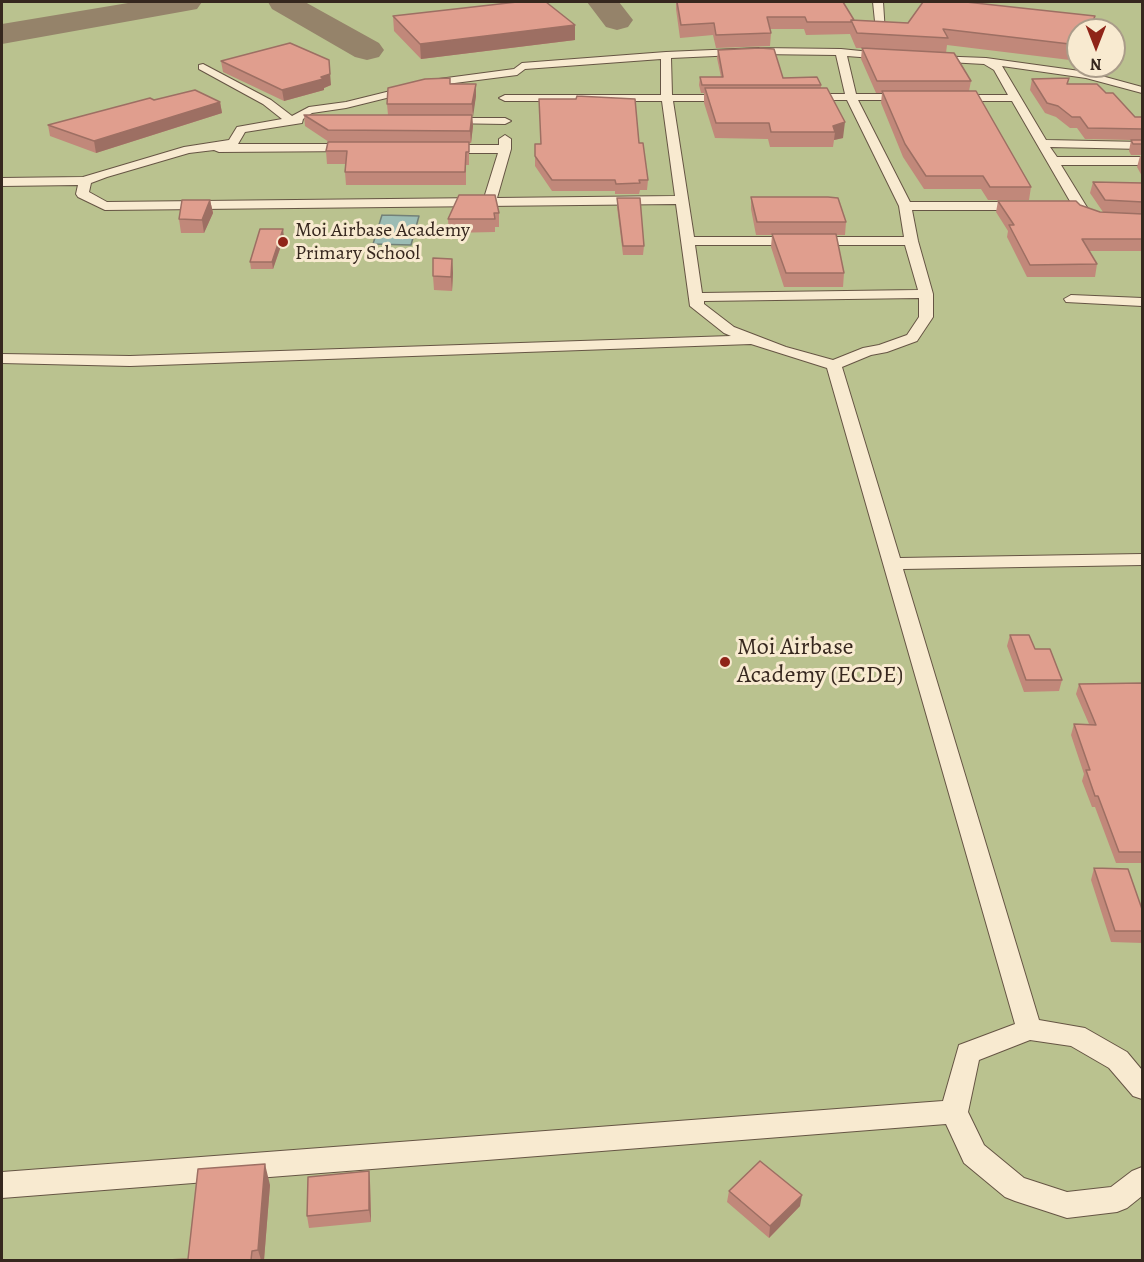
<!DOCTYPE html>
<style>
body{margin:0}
#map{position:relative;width:1144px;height:1262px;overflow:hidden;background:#f4dfb7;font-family:Alegreya,serif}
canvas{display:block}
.frame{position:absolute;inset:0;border:3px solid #36271e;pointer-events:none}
.north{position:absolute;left:1066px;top:18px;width:60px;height:60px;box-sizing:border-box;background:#f8ead0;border:2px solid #aa9c89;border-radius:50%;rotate:180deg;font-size:16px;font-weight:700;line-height:24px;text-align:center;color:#36271e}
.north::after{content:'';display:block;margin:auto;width:21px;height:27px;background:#8f2418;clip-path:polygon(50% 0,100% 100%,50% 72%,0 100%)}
</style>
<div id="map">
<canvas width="1144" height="1262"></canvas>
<div class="frame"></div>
<div class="north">N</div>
</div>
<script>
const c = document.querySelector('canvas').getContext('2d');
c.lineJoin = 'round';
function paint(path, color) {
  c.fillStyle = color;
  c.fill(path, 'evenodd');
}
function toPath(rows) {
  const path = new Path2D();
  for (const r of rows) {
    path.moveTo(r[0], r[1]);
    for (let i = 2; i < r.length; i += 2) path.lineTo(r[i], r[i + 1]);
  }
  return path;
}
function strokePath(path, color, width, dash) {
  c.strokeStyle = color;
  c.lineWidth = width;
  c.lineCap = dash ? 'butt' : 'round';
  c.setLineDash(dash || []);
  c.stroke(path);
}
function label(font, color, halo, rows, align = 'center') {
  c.font = font + ' Alegreya,serif';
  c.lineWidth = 6;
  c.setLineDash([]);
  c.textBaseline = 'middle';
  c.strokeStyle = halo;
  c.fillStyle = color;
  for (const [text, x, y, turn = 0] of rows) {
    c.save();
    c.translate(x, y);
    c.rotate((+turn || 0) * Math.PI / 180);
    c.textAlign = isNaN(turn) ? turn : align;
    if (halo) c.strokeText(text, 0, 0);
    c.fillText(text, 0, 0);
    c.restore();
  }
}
paint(toPath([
 [2,2,1142,2,1142,1260,2,1260],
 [1078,30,1114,30,1114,66,1078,66]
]), '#bac28f');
const water = toPath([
 [382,215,419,216,411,245,373,244,382,215]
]);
paint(water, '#9cbcb4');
strokePath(water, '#738078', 1.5);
paint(toPath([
 [134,2,202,2,197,9,186,11,2,44,2,24,134,2],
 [268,2,305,2,379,43,384,50,379,57,367,60,355,57,272,9,268,2],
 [587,2,619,2,633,20,628,27,617,30,606,27,587,2]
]), '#95836a');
const minor = toPath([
 [873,2,883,2,885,33,876,31,873,2],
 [759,48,841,49,890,54,890,58,886,59,847,56,856,94,908,94,914,97,908,100,858,100,910,202,1024,202,1030,206,1024,210,912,210,918,241,933,294,933,317,917,341,887,352,871,355,842,367,900,558,1142,554,1142,565,903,569,1039,1020,1085,1028,1127,1052,1142,1070,1142,1099,1133,1096,1109,1068,1071,1046,1030,1040,979,1060,968,1112,984,1145,1024,1178,1067,1192,1111,1187,1132,1171,1142,1167,1142,1196,1127,1208,1117,1212,1067,1218,1015,1201,1005,1197,964,1163,946,1124,2,1198,2,1172,943,1101,959,1045,1015,1024,827,368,751,344,130,366,2,363,2,354,130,356,731,336,724,333,690,306,676,204,105,210,78,197,76,194,78,185,2,186,2,178,83,177,184,147,229,140,237,127,282,119,263,104,199,69,199,65,203,64,271,100,292,116,309,107,346,102,439,79,514,69,522,63,666,52,759,48],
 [759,54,836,55,845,94,805,94,799,97,805,100,847,100,899,206,904,237,694,237,673,101,731,101,737,98,731,95,672,95,671,58,759,54],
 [661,59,661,95,505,95,499,98,505,101,662,101,675,196,497,198,511,149,511,139,505,135,499,139,499,145,444,145,438,149,444,153,498,153,484,198,107,202,89,192,91,183,107,177,189,153,214,150,219,152,356,151,358,148,352,144,238,144,245,132,302,123,303,119,312,113,346,108,439,85,517,75,525,69,661,59],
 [695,245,905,245,918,290,702,293,695,245],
 [919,298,919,317,907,335,879,345,863,348,833,360,786,347,734,327,704,304,704,301,919,298],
 [934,56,986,58,1087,72,1142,87,1142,93,1086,78,1002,66,1046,140,1142,142,1142,149,1050,147,1057,157,1142,157,1142,165,1061,165,1088,209,1100,214,1142,216,1142,224,1098,222,1078,215,1012,101,955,101,949,98,955,95,1008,95,994,70,984,64,930,61,929,59,934,56],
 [448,118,505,118,511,121,505,124,444,123,444,119,448,118],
 [1071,295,1142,298,1142,306,1066,302,1064,299,1071,295]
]);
strokePath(minor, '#654', 2);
paint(minor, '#f8ead0');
paint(toPath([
 [676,2,843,2,854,20,908,23,1095,16,1092,30,1078,30,1078,61,947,45,946,53,971,81,969,91,1031,187,1029,200,988,200,981,189,924,189,903,157,881,103,882,93,876,93,861,59,862,48,856,48,850,34,806,35,804,29,770,29,771,33,770,46,716,48,713,35,680,38,676,9],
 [393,16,575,25,575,40,421,59,394,31],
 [718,50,783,78,821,85,821,88,843,138,834,140,833,147,770,147,768,139,715,138,704,103,704,93,701,93,699,85,700,77,721,77,717,58],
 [221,61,331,85,324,88,324,90,284,101,223,72],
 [1032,79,1068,84,1106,93,1135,117,1143,117,1143,155,1131,155,1129,151,1131,140,1085,139,1077,128,1070,128,1056,117,1045,113,1030,90],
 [451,84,476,96,472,117,473,126,471,143,469,143,469,165,466,165,466,185,346,185,345,172,346,164,327,164,326,151,329,142,305,126,304,115,388,115,387,104],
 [154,100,220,102,222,113,96,153,50,136,48,125],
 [639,143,648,180,647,190,640,190,639,194,615,194,615,191,552,191,535,166,535,144],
 [1140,156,1143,156,1143,178,1137,167],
 [1093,182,1143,183,1143,251,1089,251,1097,264,1095,277,1027,277,1007,237,1008,231,996,212,998,201,1080,205,1100,212,1140,214,1103,212,1090,193],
 [459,195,499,213,499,227,495,227,495,232,449,233,448,219],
 [751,197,846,222,845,235,836,235,844,273,843,287,784,287,771,247,772,235,756,235,751,209],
 [617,198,644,246,643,255,623,255,617,207],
 [210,200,213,213,204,233,181,233,179,219],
 [284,237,273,269,251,269,250,262],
 [452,259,453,273,452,291,434,290,433,276],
 [1010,635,1035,649,1062,680,1059,691,1024,692,1007,646],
 [1143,683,1143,863,1116,863,1095,807,1092,807,1082,781,1084,774,1071,735,1074,724,1089,724,1076,694,1079,684],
 [1094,868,1143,912,1143,943,1111,942,1091,880],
 [370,1182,371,1222,309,1228,307,1216],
 [270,1185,264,1260,167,1260,188,1259],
 [729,1191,800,1206,769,1238,727,1202]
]), '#c1887a');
paint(toPath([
 [1095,16,1092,30,1089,30],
 [575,25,575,40,421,59,420,44],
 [329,60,331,85,324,88,324,90,284,101,282,90,321,77],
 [476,84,476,96,473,117,472,104],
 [220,102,222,113,96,153,94,141],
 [472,115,473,126,471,143,470,131],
 [845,122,843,138,834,140,835,132,833,126],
 [210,200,213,213,204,233,202,220],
 [283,229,284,237,273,269,272,262],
 [452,259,453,273,452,291,451,277],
 [265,1164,270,1185,264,1260,261,1260,258,1250],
 [369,1171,370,1182,371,1222,369,1210],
 [802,1195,800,1206,769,1238,770,1226]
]), '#9d6f63');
const building = toPath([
 [517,2,546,2,575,25,420,44,393,16,517,2],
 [677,2,843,2,854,20,851,20,851,22,807,22,805,17,767,17,771,33,716,35,714,23,681,25,677,2],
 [923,2,966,2,1095,16,1089,30,1078,30,1078,45,943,29,948,38,857,33,851,20,908,23,923,2],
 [290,43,329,60,330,74,321,77,323,79,282,90,221,61,290,43],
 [760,48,774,49,783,78,817,77,821,85,702,85,700,77,723,77,718,50,760,48],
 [862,48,954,53,971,81,877,81,862,48],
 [450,78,450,84,476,84,472,104,387,104,388,88,425,79,450,78],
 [1069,78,1067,84,1097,84,1106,93,1113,93,1135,117,1143,117,1143,129,1088,128,1080,117,1072,117,1058,106,1047,103,1032,79,1069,78],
 [705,88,827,88,845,122,833,126,835,132,771,132,769,123,716,123,705,88],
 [195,90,220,102,94,141,48,125,150,98,154,100,195,90],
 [882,91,976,91,1031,187,990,187,983,176,926,176,905,144,882,91],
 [577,96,635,99,639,143,643,143,648,180,639,180,640,183,616,184,615,180,552,180,535,156,535,144,541,144,539,99,576,99,577,96],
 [304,115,472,115,470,131,328,130,304,115],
 [1131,140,1143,140,1143,144,1133,144,1131,140],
 [328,142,469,142,469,152,466,152,465,172,345,172,347,151,326,151,328,142],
 [1093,182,1143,183,1143,202,1105,200,1093,182],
 [459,195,495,195,499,213,494,213,495,219,448,219,459,195],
 [751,197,828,197,838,198,846,222,757,222,751,197],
 [617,198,640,198,644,246,623,246,617,198],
 [182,200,210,200,202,220,179,219,182,200],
 [998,201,1076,201,1080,205,1100,212,1143,214,1143,239,1082,239,1097,264,1030,265,1009,225,1014,225,998,201],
 [260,229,283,229,272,262,250,262,260,229],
 [772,234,836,234,844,273,786,273,772,234],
 [433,258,452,259,451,277,433,276,433,258],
 [1010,635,1029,635,1035,649,1050,649,1062,680,1026,680,1010,635],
 [1143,683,1143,852,1119,852,1098,796,1095,796,1086,770,1090,770,1074,724,1096,725,1079,684,1143,683],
 [1094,868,1128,869,1143,912,1143,931,1115,931,1094,868],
 [760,1161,802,1195,770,1226,729,1191,760,1161],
 [265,1164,258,1250,252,1251,251,1260,167,1260,188,1259,198,1169,265,1164],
 [369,1171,369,1210,307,1216,308,1177,369,1171]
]);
paint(building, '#e09e8e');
strokePath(building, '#9d6f63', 1.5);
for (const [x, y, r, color] of [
 [283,242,6,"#8f2418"],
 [725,662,6,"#8f2418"]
]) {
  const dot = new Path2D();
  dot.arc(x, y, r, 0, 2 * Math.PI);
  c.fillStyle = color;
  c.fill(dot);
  strokePath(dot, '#f8ead0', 2);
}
label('20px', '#36271e', '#f8ead0', [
 ["Moi Airbase Academy",295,231],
 ["Primary School",295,254]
], 'left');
label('24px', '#36271e', '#f8ead0', [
 ["Moi Airbase",737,648],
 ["Academy (ECDE)",737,676]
], 'left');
</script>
